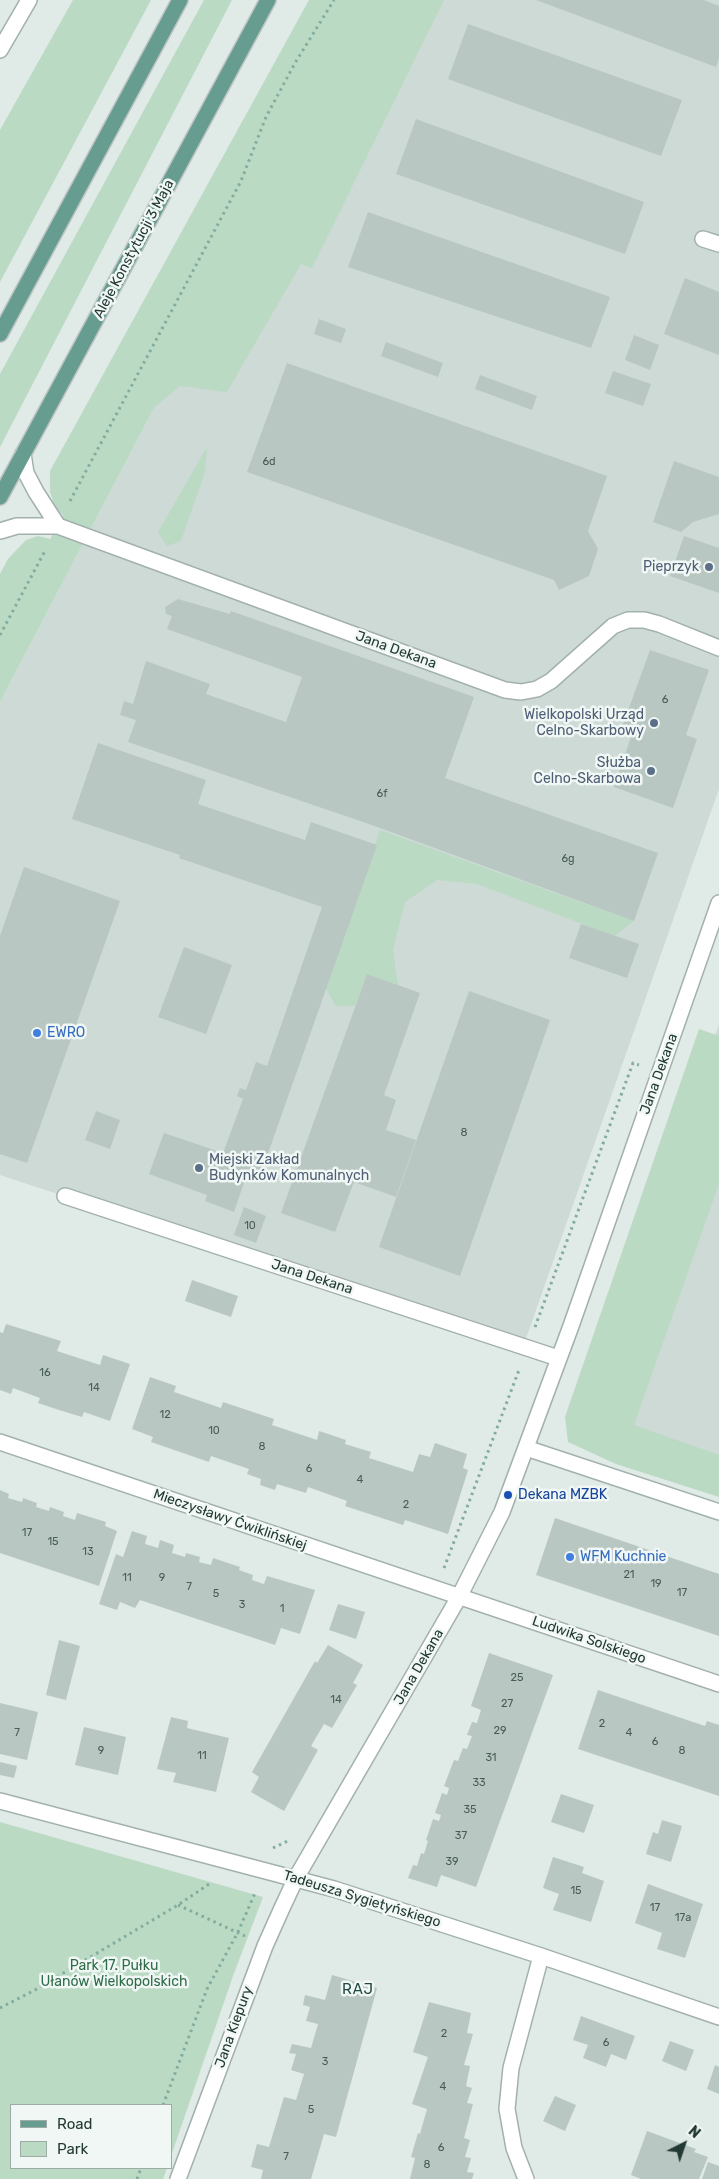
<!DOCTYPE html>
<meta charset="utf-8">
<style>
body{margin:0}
#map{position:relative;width:719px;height:2179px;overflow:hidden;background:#e0eae6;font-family:Rubik,sans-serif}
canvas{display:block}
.legend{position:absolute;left:10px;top:2104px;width:162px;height:65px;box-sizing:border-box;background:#f0f7f4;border:1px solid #9eaba7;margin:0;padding:6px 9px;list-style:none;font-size:15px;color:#223934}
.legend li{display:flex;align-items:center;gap:10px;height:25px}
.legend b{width:25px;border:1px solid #9eaba7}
.north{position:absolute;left:659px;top:2119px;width:50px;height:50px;-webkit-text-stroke:4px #f0f7f4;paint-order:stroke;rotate:41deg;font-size:14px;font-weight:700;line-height:20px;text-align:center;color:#223934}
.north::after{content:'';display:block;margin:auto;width:18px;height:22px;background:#223934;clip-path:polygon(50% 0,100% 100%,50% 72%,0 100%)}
</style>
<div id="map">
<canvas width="719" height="2179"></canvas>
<ul class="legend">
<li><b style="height:6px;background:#679d91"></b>Road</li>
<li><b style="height:14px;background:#badac4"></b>Park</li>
</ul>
<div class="north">N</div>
</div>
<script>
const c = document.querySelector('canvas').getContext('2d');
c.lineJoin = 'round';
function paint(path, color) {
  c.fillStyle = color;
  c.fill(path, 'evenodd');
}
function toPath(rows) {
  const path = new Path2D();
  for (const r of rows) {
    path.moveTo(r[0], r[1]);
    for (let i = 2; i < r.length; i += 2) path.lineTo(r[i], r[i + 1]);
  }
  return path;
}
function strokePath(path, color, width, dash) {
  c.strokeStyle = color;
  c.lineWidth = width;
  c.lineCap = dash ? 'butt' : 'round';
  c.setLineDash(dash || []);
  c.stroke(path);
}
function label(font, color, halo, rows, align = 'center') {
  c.font = font + ' Rubik,sans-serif';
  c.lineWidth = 5;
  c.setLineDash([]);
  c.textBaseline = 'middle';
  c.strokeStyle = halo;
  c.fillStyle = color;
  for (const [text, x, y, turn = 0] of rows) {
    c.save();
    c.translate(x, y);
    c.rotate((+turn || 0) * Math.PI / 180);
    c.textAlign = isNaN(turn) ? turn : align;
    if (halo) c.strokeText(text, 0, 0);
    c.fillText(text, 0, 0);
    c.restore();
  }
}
paint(toPath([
 [432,0,719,0,719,789,523,1347,0,1175,0,702,154,408,179,386],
 [719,1024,719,1488,576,1436]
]), '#cedad5');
paint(toPath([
 [73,0,151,0,0,282,0,130],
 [204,0,232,0,0,447,0,374],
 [309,0,444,0,312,268,301,264,227,392,180,386,154,408,0,702,0,574,8,559,26,540,38,536,50,539,58,526,63,515,55,508,50,491,50,471],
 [207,447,205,472,181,541,167,546,158,532],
 [380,830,552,892,634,921,614,936,477,884,437,880,405,902,393,950,398,985,367,974,355,1006,336,1006,326,989],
 [699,1029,719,1036,719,1184,634,1425,719,1455,719,1497,616,1464,568,1442,565,1417],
 [0,1822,263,1897,233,1976,171,2156,171,2105,11,2105,11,2168,167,2168,163,2179,0,2179]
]), '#badac4');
paint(toPath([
 [536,0,704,0,719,6,719,58,716,67],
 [468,24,682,100,661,156,448,79],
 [416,119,644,202,625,254,396,174],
 [368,212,610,297,591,348,348,267],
 [685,278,719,292,719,355,664,334],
 [319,319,346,329,341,343,314,334],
 [634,335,659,345,650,370,625,360],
 [386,342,443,363,438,377,381,356],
 [287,363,607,476,588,531,598,549,589,576,559,590,554,580,247,472],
 [613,371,651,384,643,406,605,393],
 [480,375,537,396,532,410,475,389],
 [674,461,719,477,719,514,693,522,681,532,653,522],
 [684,536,719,548,719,593,670,576],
 [178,599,230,614,231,611,474,697,445,778,658,853,634,921,369,824,128,742,136,720,120,715,124,701,133,704,146,661,210,684,206,694,286,722,302,677,167,629,172,616,166,614,165,607],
 [650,650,709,670,686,735,697,739,673,808,614,787,632,734,621,730],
 [98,743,206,780,198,804,305,840,311,822,377,845,260,1176,248,1171,234,1212,205,1201,207,1195,149,1174,164,1133,223,1153,243,1099,237,1096,240,1088,246,1090,256,1062,267,1066,322,907,179,858,180,855,72,819],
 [24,867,120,901,27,1163,0,1154,0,936],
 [581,924,639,944,627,978,569,958],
 [184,947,232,965,206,1034,158,1017],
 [367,974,420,993,384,1095,396,1100,386,1130,416,1140,396,1197,354,1182,335,1232,281,1213],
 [469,991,550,1020,460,1276,379,1247],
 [96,1111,120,1120,110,1149,85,1140],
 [244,1207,266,1216,256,1243,234,1235],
 [192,1280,238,1296,231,1317,185,1301],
 [6,1324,61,1341,57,1351,100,1365,103,1355,130,1364,110,1421,84,1412,82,1417,59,1410,38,1403,40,1398,13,1388,11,1394,0,1390,0,1332,3,1333],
 [150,1377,176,1386,174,1392,221,1408,223,1402,274,1419,272,1425,317,1440,319,1431,346,1440,345,1444,371,1452,369,1458,413,1472,419,1454,430,1457,435,1443,467,1454,463,1468,468,1470,448,1534,405,1520,403,1525,345,1506,347,1501,308,1487,306,1493,277,1484,275,1490,260,1485,261,1479,247,1474,249,1469,211,1456,209,1462,151,1442,153,1437,132,1429],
 [0,1490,9,1494,8,1498,22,1502,23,1498,37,1503,36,1507,49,1511,50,1507,64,1512,63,1516,75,1520,77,1513,106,1522,105,1526,117,1531,99,1586,0,1553],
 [555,1518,719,1574,719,1636,536,1575],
 [132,1531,147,1536,145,1544,158,1548,160,1540,174,1545,172,1553,185,1557,186,1553,200,1557,199,1562,211,1565,213,1558,240,1567,239,1570,253,1575,252,1580,264,1584,267,1576,315,1590,300,1634,281,1628,275,1645,140,1600,135,1608,120,1602,117,1610,99,1604,116,1554,123,1557],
 [338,1604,365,1612,356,1639,329,1630],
 [59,1640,80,1646,66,1700,46,1695],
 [328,1645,363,1665,353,1683,357,1685,332,1728,324,1724,311,1746,318,1750,284,1811,251,1792,259,1777,252,1772,315,1661,317,1663],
 [489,1653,553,1675,476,1887,441,1875,437,1887,408,1878,413,1865,417,1866,421,1853,424,1854,428,1841,426,1840,433,1819,439,1821,441,1815,435,1813,442,1793,447,1795,449,1788,444,1786,454,1760,458,1761,463,1748,467,1749,472,1736,467,1735,472,1722,477,1723,481,1710,471,1706],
 [598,1690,705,1726,707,1721,719,1725,719,1796,578,1749],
 [0,1703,38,1712,27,1760,0,1754],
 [171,1717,188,1721,187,1728,229,1738,216,1792,173,1782,176,1773,157,1769],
 [84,1727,126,1737,118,1775,75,1765],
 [0,1762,17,1766,14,1778,0,1775],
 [561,1794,594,1805,584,1833,551,1822],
 [662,1820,682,1826,671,1862,646,1854,653,1832,658,1834],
 [553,1857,584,1867,582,1873,604,1881,591,1922,553,1910,559,1894,543,1888],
 [648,1884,703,1904,685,1958,657,1949,662,1933,635,1923],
 [332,1975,377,1988,336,2137,324,2134,311,2179,261,2179,263,2170,251,2167,257,2144,269,2147,284,2097,296,2100,304,2074,291,2070,296,2054,289,2053,292,2044,311,2048,318,2024,306,2021,310,2007,303,2005,305,1995,325,2000],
 [429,2002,471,2013,467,2033,473,2034,464,2065,470,2066,466,2086,472,2088,467,2103,473,2104,464,2138,470,2140,465,2157,471,2158,467,2172,474,2173,472,2179,410,2179,415,2158,411,2157,418,2133,420,2134,427,2109,412,2104,428,2057,413,2052],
 [581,2016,635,2036,626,2060,611,2054,606,2067,583,2058,588,2045,573,2040],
 [670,2041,694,2050,686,2071,662,2061],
 [715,2065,719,2067,719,2094,707,2089],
 [555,2096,576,2105,565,2131,543,2121],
 [647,2131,696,2149,694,2152,708,2157,699,2179,641,2179,631,2175],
 [708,2162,719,2166,719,2179,702,2179]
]), '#b9c7c2');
const minor = toPath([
 [0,50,29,0],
 [703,239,719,244],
 [23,454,26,473,36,492,58,526],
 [0,531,17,526,58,526,505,690,521,692,537,689,551,681,613,626,628,620,644,620,659,624,719,648],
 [65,1196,558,1358],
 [0,1442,719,1684],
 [526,1448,719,1512],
 [0,1801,334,1889,541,1956,719,2017],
 [178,2179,265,1946,282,1908,296,1878,459,1597,502,1512,571,1326,719,903],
 [526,2179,514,2148,507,2109,511,2068,541,1956]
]);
const major = toPath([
 [0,334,180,0],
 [0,497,268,0]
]);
strokePath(minor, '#a3b1ad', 18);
strokePath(major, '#bdc4c2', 18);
strokePath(toPath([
 [70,501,241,181,266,117,295,63,334,0],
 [0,635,46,549],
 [535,1327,633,1063,639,1065],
 [444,1568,519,1370],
 [273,1848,290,1840],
 [178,1905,245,1936],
 [0,2008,35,1990,178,1905,212,1882],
 [163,2105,207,1989,238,1932,255,1893],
 [137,2179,141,2168]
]), '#82aca0', 3, [2.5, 4]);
strokePath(minor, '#fff', 15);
strokePath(major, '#679d91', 15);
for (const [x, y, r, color] of [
 [709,567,5,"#5c6f8a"],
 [654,723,5,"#5c6f8a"],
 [651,771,5,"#5c6f8a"],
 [37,1033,5,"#3f7fe0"],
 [199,1168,5,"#5c6f8a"],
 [508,1495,5,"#1a4fb4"],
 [570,1557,5,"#3f7fe0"]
]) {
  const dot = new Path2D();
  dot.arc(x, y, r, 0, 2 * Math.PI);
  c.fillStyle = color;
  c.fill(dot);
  strokePath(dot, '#f0f7f4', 2);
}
label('11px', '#485c58', null, [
 ["6d",269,462],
 ["6",665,700],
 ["6f",382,794],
 ["6g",568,859],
 ["8",464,1133],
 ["10",250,1226],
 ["16",45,1373],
 ["14",94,1388],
 ["12",165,1415],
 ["10",214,1431],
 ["8",262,1447],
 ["6",309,1469],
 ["4",360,1480],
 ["2",406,1505],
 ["17",27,1533],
 ["15",53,1542],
 ["13",88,1552],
 ["21",629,1575],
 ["11",127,1578],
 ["9",162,1578],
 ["19",656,1584],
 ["7",189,1587],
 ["17",682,1593],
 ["5",216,1594],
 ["3",242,1605],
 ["1",282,1609],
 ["25",517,1678],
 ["14",336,1700],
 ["27",507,1704],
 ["2",602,1724],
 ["29",500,1731],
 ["7",17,1733],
 ["4",629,1733],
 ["6",655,1742],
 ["9",101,1751],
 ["8",682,1751],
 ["11",202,1756],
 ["31",491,1758],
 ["33",479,1783],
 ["35",470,1810],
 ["37",461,1836],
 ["39",452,1862],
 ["15",576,1891],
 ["17",655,1908],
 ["17a",683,1918],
 ["2",444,2034],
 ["6",606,2043],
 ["3",325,2062],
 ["4",443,2087],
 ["5",311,2110],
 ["6",441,2148],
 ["7",286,2157],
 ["8",427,2165]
]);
label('14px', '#223934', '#f0f7f4', [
 ["Aleje Konstytucji 3 Maja",134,249,-62],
 ["Jana Dekana",396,650,20],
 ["Jana Dekana",659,1074,-70],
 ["Jana Dekana",312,1277,18],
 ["Mieczysławy Ćwiklińskiej",230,1520,19],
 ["Ludwika Solskiego",589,1640,19],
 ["Jana Dekana",419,1667,-60],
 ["Tadeusza Sygietyńskiego",362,1899,17],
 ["Jana Kiepury",234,2027,-70]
]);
label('14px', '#4e5e75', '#f0f7f4', [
 ["Pieprzyk",699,567],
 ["Wielkopolski Urząd",644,715],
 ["Celno-Skarbowy",644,731],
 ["Służba",641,763],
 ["Celno-Skarbowa",641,779],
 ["Miejski Zakład",209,1160,"left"],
 ["Budynków Komunalnych",209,1176,"left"]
], 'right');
label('14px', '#366cbe', '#f0f7f4', [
 ["EWRO",47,1033],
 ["WFM Kuchnie",580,1557]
], 'left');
label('14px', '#164399', '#f0f7f4', [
 ["Dekana MZBK",518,1495]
], 'left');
label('14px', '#2f6d4a', '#f0f7f4', [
 ["Park 17. Pułku",114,1966],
 ["Ułanów Wielkopolskich",114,1982]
]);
c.letterSpacing = '1px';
label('15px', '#1f4a41', '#f0f7f4', [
 ["RAJ",358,1990]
]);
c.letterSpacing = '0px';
</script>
